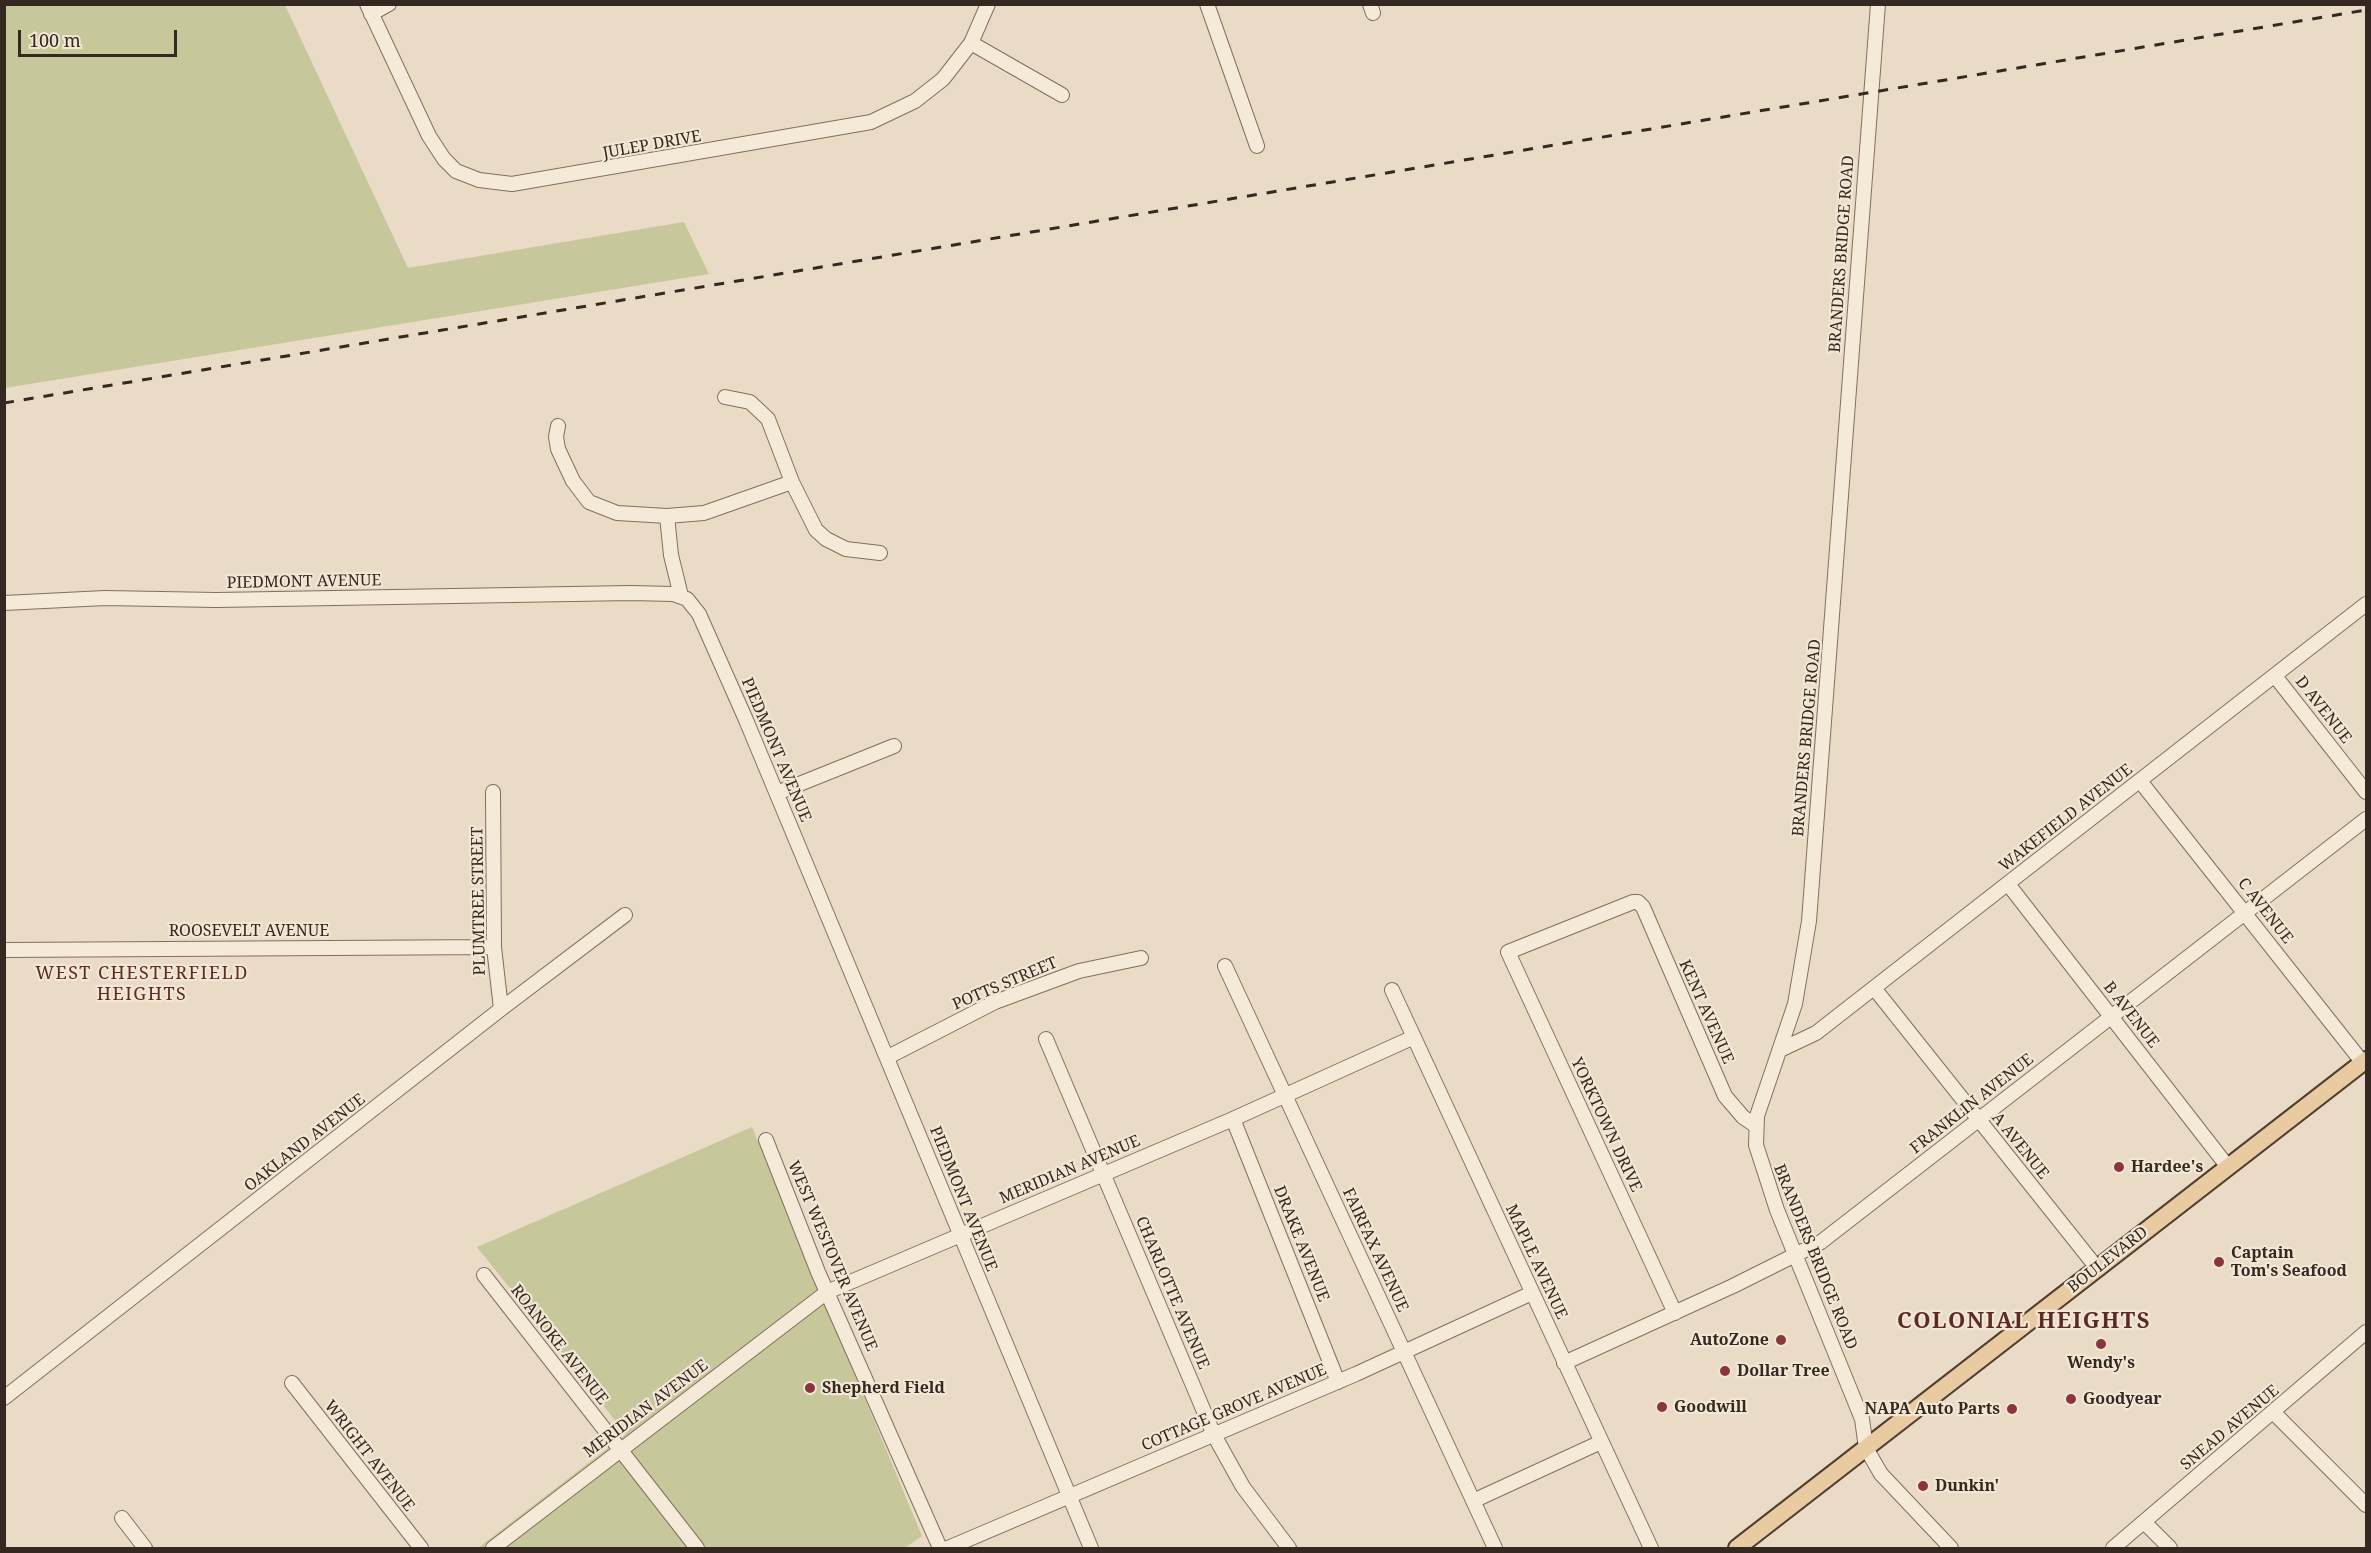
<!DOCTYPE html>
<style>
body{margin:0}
#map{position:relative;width:2371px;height:1553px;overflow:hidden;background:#eadbc6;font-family:"Noto Serif",serif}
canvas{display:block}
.frame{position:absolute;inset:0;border:6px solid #352820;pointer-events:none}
.scale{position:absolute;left:18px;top:30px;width:159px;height:27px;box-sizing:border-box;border:3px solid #352820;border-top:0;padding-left:8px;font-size:18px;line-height:21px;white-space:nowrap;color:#352820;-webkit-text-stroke:4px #f2e6d5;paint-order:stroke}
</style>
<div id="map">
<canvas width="2371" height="1553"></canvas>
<div class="frame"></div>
<div class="scale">100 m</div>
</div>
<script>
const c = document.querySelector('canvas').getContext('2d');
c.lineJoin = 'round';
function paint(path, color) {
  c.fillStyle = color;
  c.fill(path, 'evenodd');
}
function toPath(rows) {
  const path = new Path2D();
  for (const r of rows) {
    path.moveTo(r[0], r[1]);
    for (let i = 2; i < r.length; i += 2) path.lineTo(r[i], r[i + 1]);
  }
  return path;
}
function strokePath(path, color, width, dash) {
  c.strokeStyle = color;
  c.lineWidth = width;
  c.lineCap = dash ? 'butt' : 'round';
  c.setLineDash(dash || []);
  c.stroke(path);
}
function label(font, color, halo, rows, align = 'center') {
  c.font = font + ' "Noto Serif",serif';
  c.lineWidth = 4.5;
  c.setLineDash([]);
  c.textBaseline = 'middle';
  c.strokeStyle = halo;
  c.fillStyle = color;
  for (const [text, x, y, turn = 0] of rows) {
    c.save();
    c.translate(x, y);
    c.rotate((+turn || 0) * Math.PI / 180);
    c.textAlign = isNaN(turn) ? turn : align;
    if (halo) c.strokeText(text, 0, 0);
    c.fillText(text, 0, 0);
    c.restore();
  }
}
paint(toPath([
 [5,4,285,5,408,268,684,222,709,274,5,388],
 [752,1127,922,1536,905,1548,478,1548,626,1434,477,1247]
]), '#c6c79b');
const minor = toPath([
 [367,4,429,136,444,159,456,171,479,180,512,184,871,122,915,101,943,79,971,43,988,4],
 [1207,4,1257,146],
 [1370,4,1373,13],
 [1878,4,1809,921,1795,1004,1757,1116,1756,1145,1777,1210,1862,1419,1866,1448,1881,1474,1951,1548],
 [371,14,389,4],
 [971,43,1062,95],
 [725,397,750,402,768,419,792,482,816,530,826,539,846,549,880,553],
 [558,426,556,437,558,449,573,481,589,502,617,513,667,516,704,513,792,482],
 [667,516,671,555,681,596],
 [4,603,105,598,216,600,631,593,673,594,687,599,699,614,746,720,1091,1548],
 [2275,676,2366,792],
 [2140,781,2363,1063],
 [493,792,494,947,501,1009],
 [777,793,894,746],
 [2008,884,2228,1167],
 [4,950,494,947],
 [1225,966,1495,1548],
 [1874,988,2097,1268],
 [1392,990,1651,1548],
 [1046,1039,1214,1435,1243,1487,1289,1548],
 [1780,1050,1816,1033,2366,604],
 [888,1057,995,1002,1079,971,1141,958],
 [1233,1119,1338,1382],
 [766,1140,818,1272,940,1548],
 [484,1275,697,1548],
 [1675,1313,1508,952,1633,902,1638,902,1643,907,1725,1096,1743,1117,1756,1126],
 [1564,1363,1733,1286,1821,1242,2366,819],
 [292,1383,421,1548],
 [4,1398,501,1009,625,915],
 [2274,1413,2366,1505],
 [1473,1501,1601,1442],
 [122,1518,145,1548],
 [2144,1522,2170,1548],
 [493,1548,827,1292,1233,1119,1414,1037],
 [948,1548,1356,1374,1532,1293],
 [2113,1548,2366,1332]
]);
const major = toPath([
 [1737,1548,2366,1060]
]);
strokePath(minor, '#836e5e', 16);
strokePath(major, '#513d31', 20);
strokePath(minor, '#f5ead8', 14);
strokePath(major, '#e9cba2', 16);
strokePath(toPath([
 [4,403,2366,10]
]), '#352820', 3, [10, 10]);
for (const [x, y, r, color] of [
 [2119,1167,6,"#8c343d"],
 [2219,1262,6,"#8c343d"],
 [1781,1340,6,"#8c343d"],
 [2101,1344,6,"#8c343d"],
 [1725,1371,6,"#8c343d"],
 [810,1388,6,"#8c343d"],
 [2071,1399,6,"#8c343d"],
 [1662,1407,6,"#8c343d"],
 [2012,1409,6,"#8c343d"],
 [1923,1486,6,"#8c343d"]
]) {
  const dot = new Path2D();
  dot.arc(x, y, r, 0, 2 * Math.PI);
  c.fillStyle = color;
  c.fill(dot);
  strokePath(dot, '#f2e6d5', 2);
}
label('16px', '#352820', '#f2e6d5', [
 ["JULEP DRIVE",652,145,-10],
 ["BRANDERS BRIDGE ROAD",1842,254,-86],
 ["PIEDMONT AVENUE",304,582,-1],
 ["D AVENUE",2323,710,52],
 ["BRANDERS BRIDGE ROAD",1807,738,-85],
 ["PIEDMONT AVENUE",776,750,67],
 ["WAKEFIELD AVENUE",2066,818,-38],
 ["PLUMTREE STREET",479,901,-91],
 ["C AVENUE",2265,911,52],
 ["ROOSEVELT AVENUE",249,931],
 ["POTTS STREET",1005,984,-23],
 ["KENT AVENUE",1706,1012,66],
 ["B AVENUE",2131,1015,52],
 ["FRANKLIN AVENUE",1972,1104,-38],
 ["YORKTOWN DRIVE",1606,1125,65],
 ["OAKLAND AVENUE",305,1143,-38],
 ["A AVENUE",2020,1146,51],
 ["MERIDIAN AVENUE",1070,1170,-23],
 ["PIEDMONT AVENUE",963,1199,68],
 ["DRAKE AVENUE",1301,1244,68],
 ["FAIRFAX AVENUE",1375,1250,65],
 ["WEST WESTOVER AVENUE",832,1256,67],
 ["BRANDERS BRIDGE ROAD",1815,1257,68],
 ["BOULEVARD",2108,1260,-38],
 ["MAPLE AVENUE",1536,1262,65],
 ["CHARLOTTE AVENUE",1172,1293,67],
 ["ROANOKE AVENUE",559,1345,52],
 ["COTTAGE GROVE AVENUE",1234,1408,-23],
 ["MERIDIAN AVENUE",646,1409,-37],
 ["SNEAD AVENUE",2230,1428,-40],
 ["WRIGHT AVENUE",369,1456,52]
]);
label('bold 16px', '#352820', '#f2e6d5', [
 ["Hardee's",2131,1167],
 ["Captain",2231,1253],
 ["Tom's Seafood",2231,1271],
 ["AutoZone",1769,1340,"right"],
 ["Wendy's",2101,1363,"center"],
 ["Dollar Tree",1737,1371],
 ["Shepherd Field",822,1388],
 ["Goodyear",2083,1399],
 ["Goodwill",1674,1407],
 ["NAPA Auto Parts",2000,1409,"right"],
 ["Dunkin'",1935,1486]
], 'left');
c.letterSpacing = '1.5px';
label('18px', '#5d2a24', '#f2e6d5', [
 ["WEST CHESTERFIELD",142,974],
 ["HEIGHTS",142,995]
]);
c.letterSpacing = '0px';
c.letterSpacing = '1.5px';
label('bold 22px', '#5d2a24', '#f2e6d5', [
 ["COLONIAL HEIGHTS",2024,1322]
]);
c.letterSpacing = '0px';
</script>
